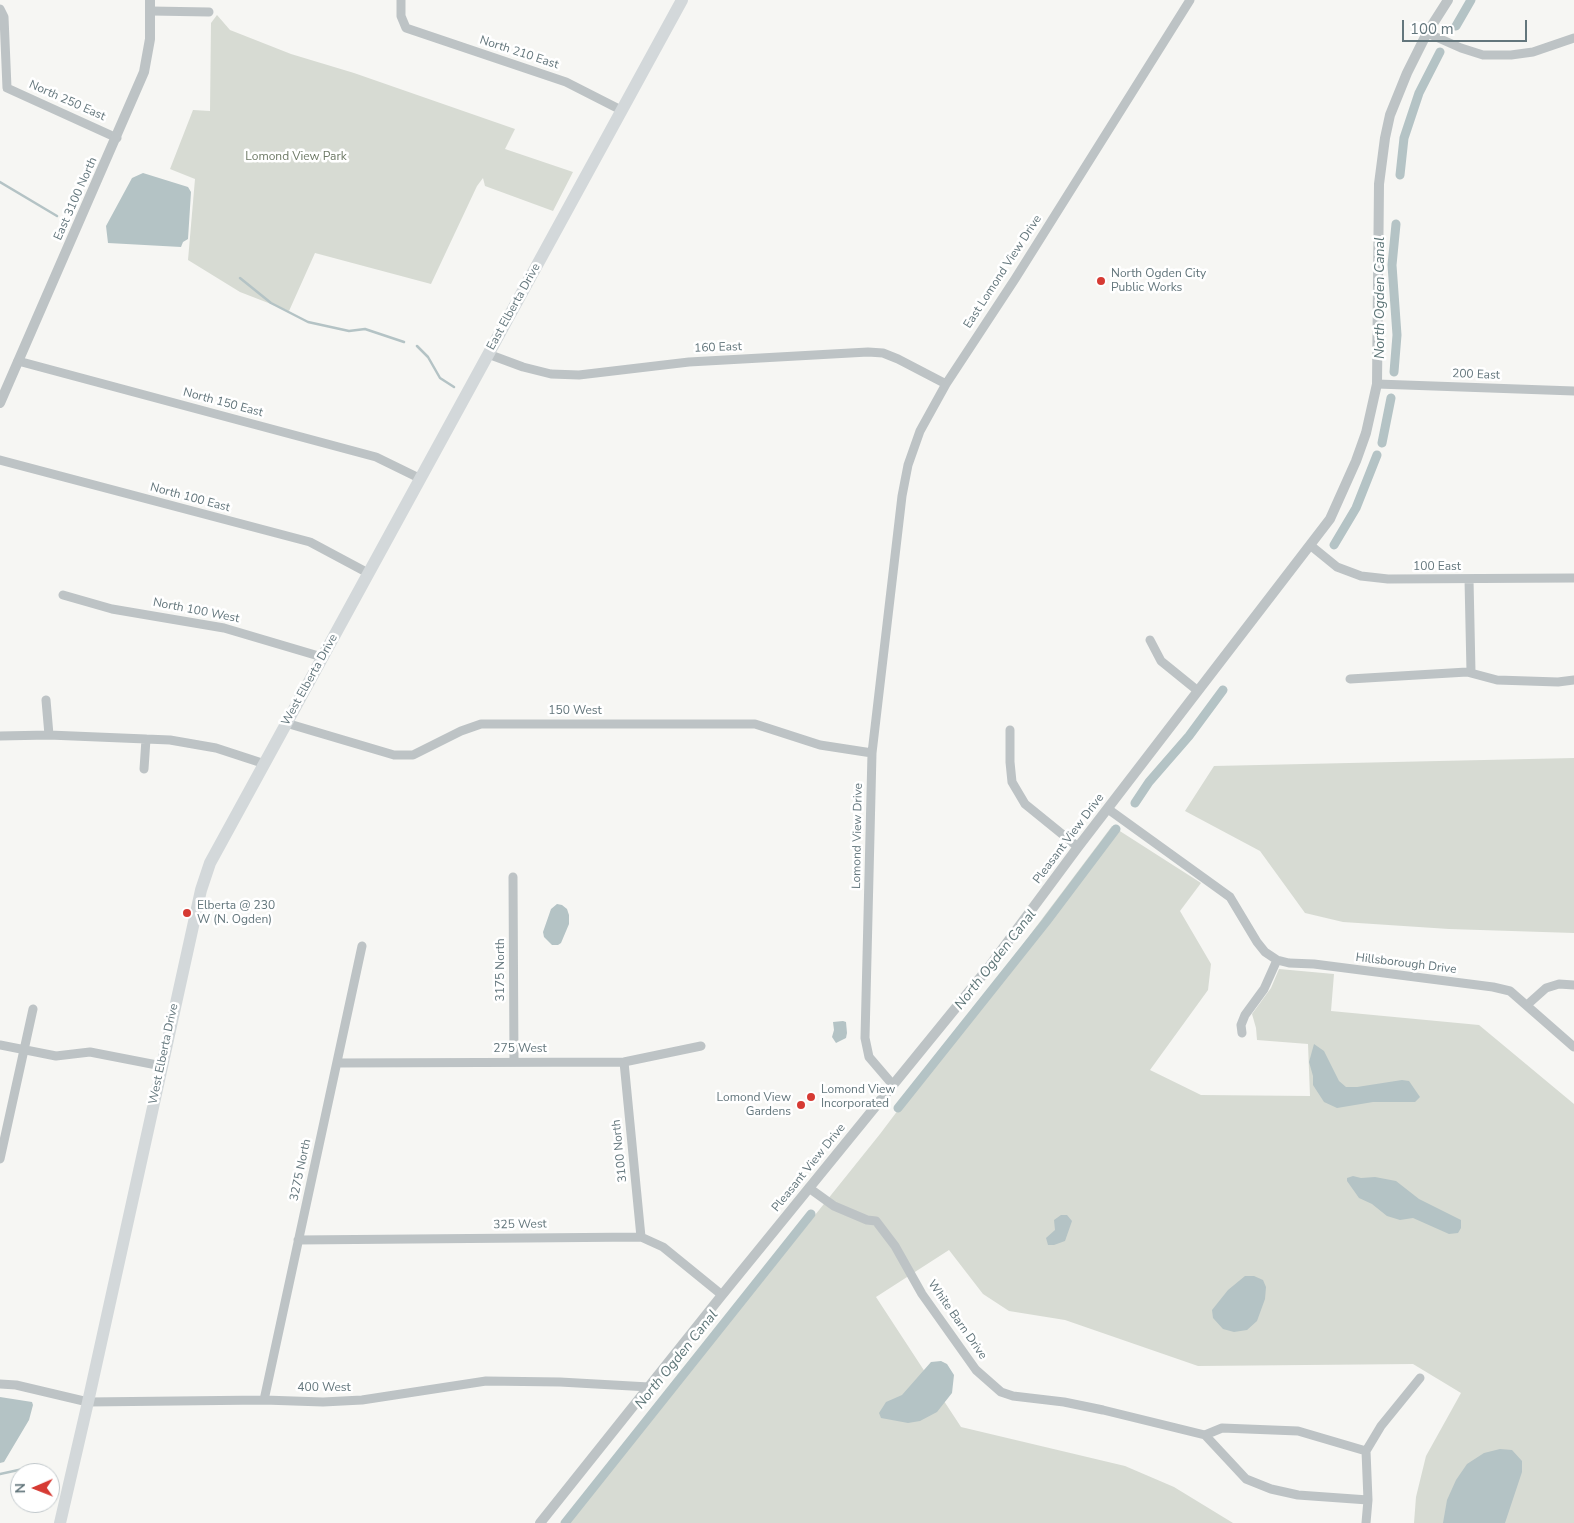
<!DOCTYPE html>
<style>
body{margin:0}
#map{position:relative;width:1574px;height:1523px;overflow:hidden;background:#f6f6f3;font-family:"Nunito Sans",sans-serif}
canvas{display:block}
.north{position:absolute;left:10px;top:1463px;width:50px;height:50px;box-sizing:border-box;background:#fff;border:1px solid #c1c8cb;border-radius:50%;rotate:269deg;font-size:14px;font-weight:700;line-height:20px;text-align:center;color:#63767c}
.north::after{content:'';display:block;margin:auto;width:18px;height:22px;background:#d63a33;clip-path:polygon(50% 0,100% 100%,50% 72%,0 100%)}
.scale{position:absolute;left:1402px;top:20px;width:125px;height:22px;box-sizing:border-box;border:2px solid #63767c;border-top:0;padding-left:6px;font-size:15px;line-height:18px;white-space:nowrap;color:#63767c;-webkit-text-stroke:4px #fff;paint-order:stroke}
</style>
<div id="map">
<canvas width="1574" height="1523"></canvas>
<div class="north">N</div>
<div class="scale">100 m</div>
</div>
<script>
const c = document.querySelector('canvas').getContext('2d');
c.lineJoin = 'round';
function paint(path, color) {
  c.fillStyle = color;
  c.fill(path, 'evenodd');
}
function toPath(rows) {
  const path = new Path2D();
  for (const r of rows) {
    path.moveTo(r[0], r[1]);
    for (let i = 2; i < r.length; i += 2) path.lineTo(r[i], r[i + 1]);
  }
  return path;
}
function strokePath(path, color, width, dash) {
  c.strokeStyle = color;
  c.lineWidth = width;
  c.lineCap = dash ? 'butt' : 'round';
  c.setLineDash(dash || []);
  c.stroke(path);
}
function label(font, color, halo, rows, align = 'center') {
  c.font = font + ' "Nunito Sans",sans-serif';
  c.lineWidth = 5;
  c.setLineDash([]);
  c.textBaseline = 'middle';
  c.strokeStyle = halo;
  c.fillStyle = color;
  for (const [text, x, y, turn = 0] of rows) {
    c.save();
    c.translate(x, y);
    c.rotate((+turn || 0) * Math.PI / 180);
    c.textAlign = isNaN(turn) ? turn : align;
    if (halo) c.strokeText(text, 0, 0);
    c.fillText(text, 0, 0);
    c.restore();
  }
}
paint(toPath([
 [217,15,230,30,291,54,354,73,515,129,505,149,573,172,553,211,485,186,483,178,477,186,431,284,315,253,289,311,240,292,188,260,195,179,170,169,193,110,210,111,211,23],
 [1574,758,1574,933,1449,929,1343,922,1305,913,1260,851,1185,811,1214,766],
 [1112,826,1201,883,1180,911,1211,964,1208,990,1150,1070,1201,1095,1310,1096,1308,1044,1257,1040,1256,1028,1252,1014,1271,988,1279,969,1334,974,1331,1011,1479,1025,1574,1104,1574,1523,1414,1523,1416,1497,1426,1456,1461,1393,1413,1364,1198,1366,1065,1320,1009,1311,983,1294,949,1250,876,1297,961,1427,1125,1466,1174,1487,1233,1523,568,1523,880,1134]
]), '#d7dbd3');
paint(toPath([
 [143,173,188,187,191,192,188,239,183,242,181,247,108,243,106,226,132,178],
 [557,904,562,905,567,909,569,915,569,924,561,943,558,945,552,945,544,937,543,932,551,909],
 [843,1021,846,1022,847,1033,846,1038,836,1043,832,1037,834,1030,833,1022],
 [1314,1044,1324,1051,1339,1081,1346,1087,1357,1087,1402,1080,1409,1081,1420,1097,1415,1102,1373,1102,1337,1108,1324,1102,1313,1085,1313,1076,1309,1062],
 [1353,1176,1361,1178,1375,1177,1396,1181,1419,1199,1461,1220,1461,1228,1458,1233,1449,1234,1413,1218,1400,1220,1387,1216,1372,1204,1359,1198,1347,1181,1347,1178],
 [1061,1215,1067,1215,1072,1221,1065,1241,1054,1245,1048,1245,1046,1238,1055,1230,1054,1220],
 [1245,1276,1254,1276,1263,1280,1266,1287,1265,1299,1257,1321,1247,1330,1234,1332,1223,1329,1213,1318,1212,1310,1228,1290],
 [941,1361,947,1364,954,1375,952,1393,937,1412,920,1421,908,1423,881,1418,879,1413,886,1402,902,1395,931,1362],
 [0,1397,32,1402,33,1405,29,1420,4,1462,0,1463],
 [1500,1449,1512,1450,1522,1461,1522,1472,1505,1523,1443,1523,1447,1500,1456,1480,1467,1464,1484,1453]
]), '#b4c3c5');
strokePath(toPath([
 [0,182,57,216],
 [240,278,271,303,308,322,349,331,365,329,404,342],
 [417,346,428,357,440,378,454,387],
 [0,1474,23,1469,42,1473],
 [50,1475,54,1476]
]), '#b4c3c5', 2.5);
strokePath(toPath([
 [1456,26,1471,0],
 [1400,175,1404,138,1419,93,1440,52],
 [1394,372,1397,335,1392,265,1396,224],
 [1382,443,1391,398],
 [1334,545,1356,508,1377,455],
 [1135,803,1149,782,1189,736,1223,690],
 [898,1108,1046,922,1116,829],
 [565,1523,811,1214]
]), '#b4c3c5', 9);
strokePath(toPath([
 [401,0,401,16,406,28,566,82,621,110],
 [0,9,4,17,7,88,117,138],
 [151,11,209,12],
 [1427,33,1461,48,1483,55,1511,55,1533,52,1574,38],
 [488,354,523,367,551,374,579,375,689,362,868,352,883,353,898,359,946,384],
 [18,361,376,457,419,478],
 [1377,384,1574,391],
 [0,460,310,542,368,573],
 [1310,545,1337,567,1361,576,1388,579,1574,578],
 [1469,579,1471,672],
 [63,595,112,609,224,628,322,657],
 [1150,640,1161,661,1198,691],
 [1350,679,1467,672,1497,680,1558,682,1574,680],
 [46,700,49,735],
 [286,723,394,755,413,755,461,731,481,724,755,724,820,745,872,753],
 [1010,730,1010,762,1012,782,1025,804,1078,847],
 [0,736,49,735,170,740,216,748,265,764],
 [144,769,146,739],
 [1108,809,1230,897,1257,942,1265,952,1277,960,1289,963,1314,964,1493,987,1510,991,1574,1047],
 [513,877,514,1062],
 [1527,1005,1546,988,1559,984,1574,985],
 [1242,1033,1241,1025,1245,1015,1264,989,1277,960],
 [0,1045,56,1056,90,1052,162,1066],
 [624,1062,641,1237],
 [337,1063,624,1062,701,1046],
 [893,1085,869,1057,865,1038,872,753,902,496,908,465,920,431,946,384,1015,279,1190,0],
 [0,1159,33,1009],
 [809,1188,834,1206,867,1220,876,1221,895,1246,922,1294,976,1370,1001,1392,1013,1396,1064,1402,1103,1410,1205,1435,1246,1479,1271,1489,1298,1495,1368,1500],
 [298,1240,641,1237,663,1247,722,1295],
 [0,1384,16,1385,88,1402,264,1400,323,1402,362,1400,486,1381,560,1382,649,1387],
 [264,1400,362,946],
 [1205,1435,1222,1428,1298,1431,1366,1451],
 [1366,1523,1368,1500,1366,1451,1381,1426,1420,1378]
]), '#bdc3c5', 9);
strokePath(toPath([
 [0,403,144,72,150,39,150,0],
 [540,1523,722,1295,989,967,1078,847,1330,519,1356,461,1366,433,1377,384,1379,184,1385,138,1390,115,1407,73,1427,33,1448,0]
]), '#bdc3c5', 10);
strokePath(toPath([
 [60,1523,88,1402,201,890,210,863,682,0]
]), '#d3d8da', 12);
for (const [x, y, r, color] of [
 [1101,281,5,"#d63a33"],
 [187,913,5,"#d63a33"],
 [811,1097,5,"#d63a33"],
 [801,1105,5,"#d63a33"]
]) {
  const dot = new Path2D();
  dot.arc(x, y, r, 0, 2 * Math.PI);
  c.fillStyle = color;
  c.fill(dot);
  strokePath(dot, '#fff', 2);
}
label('12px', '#63767c', '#fff', [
 ["North 210 East",519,53,18],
 ["North 250 East",67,101,24],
 ["East 3100 North",76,199,-66],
 ["East Lomond View Drive",1003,272,-57],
 ["East Elberta Drive",514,307,-61],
 ["160 East",718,348,-2],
 ["200 East",1476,375,2],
 ["North 150 East",223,403,15],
 ["North 100 East",190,498,15],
 ["100 East",1437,567],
 ["North 100 West",196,611,11],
 ["West Elberta Drive",310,680,-61],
 ["150 West",575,711],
 ["Lomond View Drive",858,836,-89],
 ["Pleasant View Drive",1069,839,-53],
 ["Hillsborough Drive",1406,964,7],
 ["3175 North",501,970,-90],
 ["275 West",520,1049],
 ["West Elberta Drive",164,1054,-78],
 ["3100 North",620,1151,-96],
 ["Pleasant View Drive",809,1168,-51],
 ["3275 North",301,1170,-78],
 ["325 West",520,1225,-1],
 ["White Barn Drive",957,1320,55],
 ["400 West",324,1388]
]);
label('12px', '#6e7a66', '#fff', [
 ["Lomond View Park",296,157]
]);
label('12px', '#63767c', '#fff', [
 ["North Ogden City",1111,274],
 ["Public Works",1111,288],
 ["Elberta @ 230",197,906],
 ["W (N. Ogden)",197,920],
 ["Lomond View",821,1090],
 ["Incorporated",821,1104],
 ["Lomond View",791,1098,"right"],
 ["Gardens",791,1112,"right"]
], 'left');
label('italic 14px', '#5e7678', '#fff', [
 ["North Ogden Canal",1381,298,-90],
 ["North Ogden Canal",996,960,-52],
 ["North Ogden Canal",677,1360,-51]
]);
</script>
